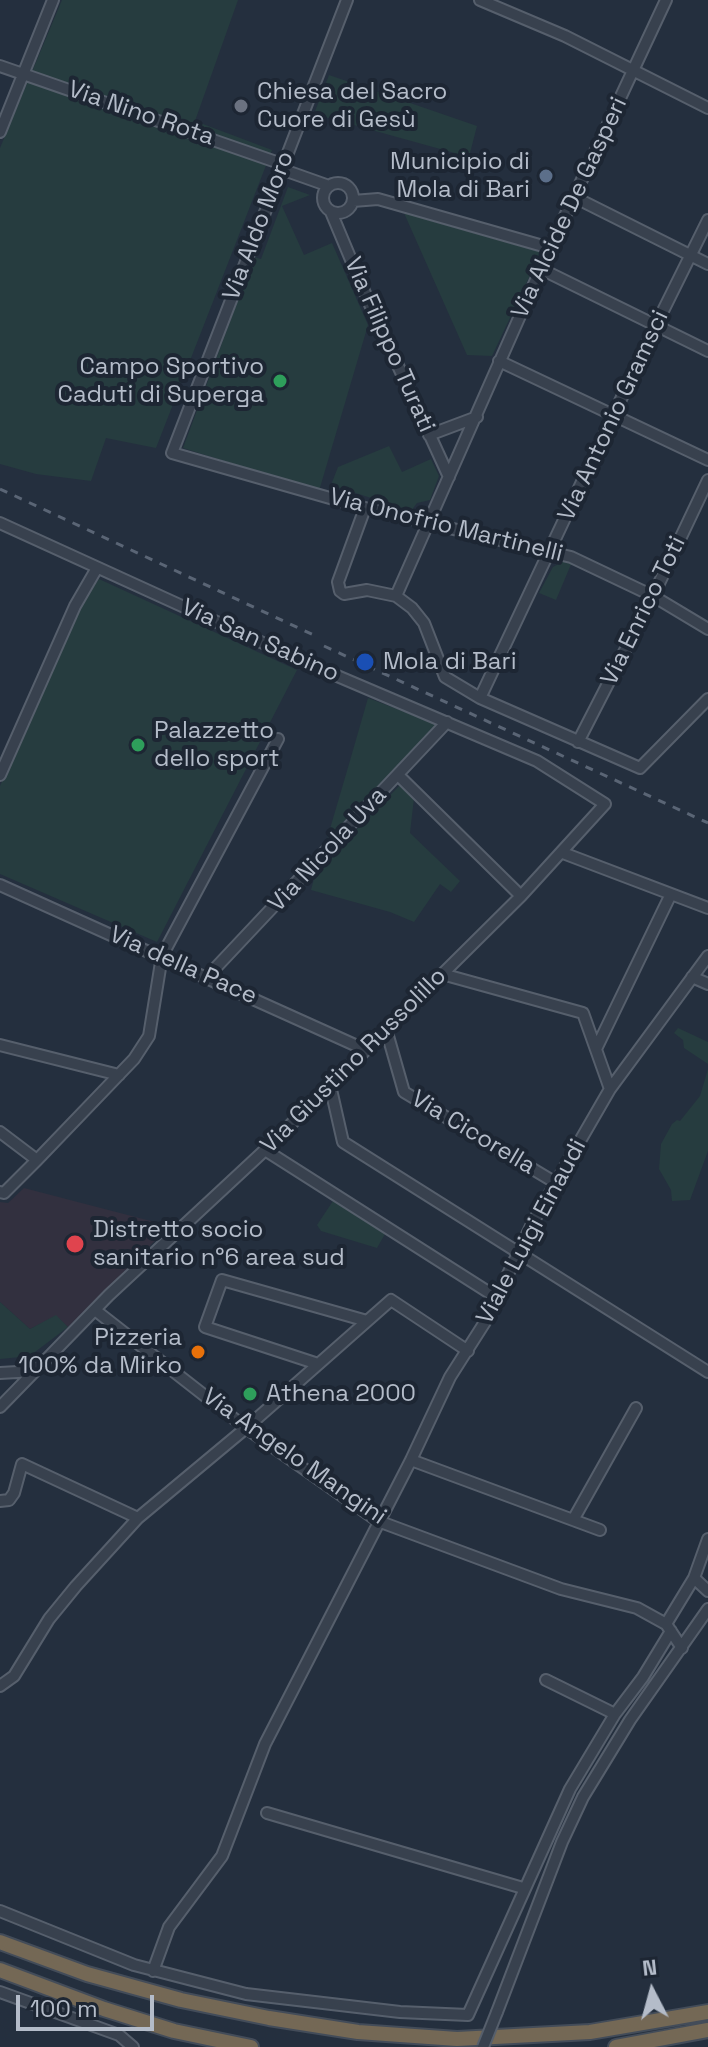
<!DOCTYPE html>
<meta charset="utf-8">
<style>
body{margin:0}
#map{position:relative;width:708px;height:2047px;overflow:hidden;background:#242f3e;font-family:"Space Grotesk",sans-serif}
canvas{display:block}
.north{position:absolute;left:612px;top:1951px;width:80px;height:80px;-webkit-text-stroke:6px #1d2633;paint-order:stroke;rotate:354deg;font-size:22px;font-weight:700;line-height:32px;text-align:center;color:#b4bcc9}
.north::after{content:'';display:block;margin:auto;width:28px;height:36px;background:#b4bcc9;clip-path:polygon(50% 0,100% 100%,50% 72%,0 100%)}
.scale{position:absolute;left:16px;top:1995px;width:138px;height:36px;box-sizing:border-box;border:4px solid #b4bcc9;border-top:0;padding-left:10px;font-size:24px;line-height:28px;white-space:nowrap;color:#b4bcc9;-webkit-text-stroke:6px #1d2633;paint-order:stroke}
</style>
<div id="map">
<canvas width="708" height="2047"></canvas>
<div class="north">N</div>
<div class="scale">100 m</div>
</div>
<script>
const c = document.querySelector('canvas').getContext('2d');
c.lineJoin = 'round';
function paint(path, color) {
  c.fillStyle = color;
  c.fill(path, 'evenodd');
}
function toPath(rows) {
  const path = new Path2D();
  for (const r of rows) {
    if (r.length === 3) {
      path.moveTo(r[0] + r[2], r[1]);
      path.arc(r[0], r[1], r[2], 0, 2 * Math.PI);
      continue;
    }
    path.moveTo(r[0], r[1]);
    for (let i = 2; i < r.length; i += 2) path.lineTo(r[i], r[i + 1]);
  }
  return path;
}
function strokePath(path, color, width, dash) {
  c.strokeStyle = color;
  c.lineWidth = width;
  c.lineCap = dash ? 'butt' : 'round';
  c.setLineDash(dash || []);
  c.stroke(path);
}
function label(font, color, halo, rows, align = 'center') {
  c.font = font + ' "Space Grotesk",sans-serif';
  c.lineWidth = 8;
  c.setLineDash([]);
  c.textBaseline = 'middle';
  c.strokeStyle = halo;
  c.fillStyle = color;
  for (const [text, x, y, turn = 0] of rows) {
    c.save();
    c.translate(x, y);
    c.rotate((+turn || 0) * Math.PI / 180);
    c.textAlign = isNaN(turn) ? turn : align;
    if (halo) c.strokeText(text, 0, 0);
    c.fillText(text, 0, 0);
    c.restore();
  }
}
paint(toPath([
 [24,1188,170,1226,68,1327,56,1316,30,1329,0,1302,0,1202,8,1203]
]), '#32303f');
paint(toPath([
 [62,0,238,0,195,121,272,150,156,448,106,438,91,481,36,474,0,464,0,148],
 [329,75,477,126,469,157,314,114],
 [288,187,310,195,282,206,304,255,332,243,368,325,319,491,183,448,254,257,261,259],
 [404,213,541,252,492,356,467,355],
 [389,446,402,472,431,459,439,476,430,500,417,503,411,511,331,485,338,467],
 [564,561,572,562,556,600,539,593,553,567],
 [99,579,297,670,157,942,0,874,0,786,86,596],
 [368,698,437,724,327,839,349,764],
 [401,784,414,798,410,833,460,881,451,892,440,884,414,922,390,912,311,890,316,871],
 [678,1028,708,1042,708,1064,684,1048,683,1040,674,1033],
 [708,1069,708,1151,690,1200,672,1201,671,1190,659,1169,661,1144,672,1124,677,1120,680,1121,700,1096],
 [333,1201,385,1234,377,1248,321,1231,317,1225],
 [0,1302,30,1329,56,1315,68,1327,35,1352,21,1357,0,1359]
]), '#263c3f');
const minor = toPath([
 [347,0,172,453,365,508,571,557,653,596,708,629],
 [480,0,565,36,708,108],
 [0,66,282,164],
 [0,132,53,0],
 [281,169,329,186],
 [338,198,15],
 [574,197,708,264],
 [353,201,378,199,550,248],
 [331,212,367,298,449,477],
 [541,269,708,351],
 [499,361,708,460],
 [429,435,477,417],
 [365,508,338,582,340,591,344,594,367,590,396,596,412,608,424,623,445,677,480,698,640,768,708,699],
 [0,523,309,664,537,761,605,804,521,896,265,1150,109,1295,0,1407],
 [396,596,550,248,666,0],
 [480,698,656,325,708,220],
 [578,742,653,596,708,480],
 [0,775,75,606,97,568],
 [398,775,521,896],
 [563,853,708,908],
 [0,885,366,1050],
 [442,974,583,1013,610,1089],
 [207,977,447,722],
 [692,977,708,984],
 [386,1029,404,1092,556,1183],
 [0,1045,119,1075],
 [596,1049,671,894],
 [330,1085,343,1142,708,1372],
 [0,1132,37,1160],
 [265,1150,496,1297],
 [0,1192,4,1193,37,1160,134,1059,149,1036,162,956,278,739],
 [95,1310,246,1428,378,1521,561,1589,637,1608,666,1624,682,1648],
 [318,1364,205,1327,222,1280,367,1321],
 [0,1373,35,1371],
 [411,1460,600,1530],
 [0,1501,9,1500,14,1493,22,1464,138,1518],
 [573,1520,636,1408],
 [694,1578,708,1591],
 [666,1624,694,1578,708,1539],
 [546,1680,615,1714],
 [0,1686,14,1676,49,1619,76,1586,138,1518,246,1428,391,1300,468,1351],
 [267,1813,523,1888],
 [0,1911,134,1965,246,1994,400,2012,468,2015,570,1789,615,1714,643,1677,671,1631],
 [153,1971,169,1927,222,1856,265,1744,411,1460,450,1377,485,1322,532,1224,610,1089,708,956],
 [0,1992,119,2035,133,2047],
 [497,2012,562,1842,583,1797,630,1720,708,1609]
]);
const highway = toPath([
 [0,1942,87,1974,181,2000,269,2018,358,2032,457,2039,590,2032,708,2012],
 [0,1970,104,2009,174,2031,251,2047],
 [616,2047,708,2030]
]);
strokePath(minor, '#565f6c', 14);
strokePath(highway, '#434c59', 18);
strokePath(minor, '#38414e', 10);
strokePath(highway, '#746855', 14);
strokePath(toPath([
 [0,489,318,637],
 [324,646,708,823]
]), '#5a6575', 3, [8, 8]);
const minorBridge = toPath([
 [483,2047,497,2012]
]);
strokePath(minorBridge, '#565f6c', 14, []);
strokePath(minorBridge, '#38414e', 10);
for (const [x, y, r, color] of [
 [241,106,8,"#6b7280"],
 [546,176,8,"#5c6f8a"],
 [280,381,8,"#2e9e5b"],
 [365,662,10,"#1a4fb4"],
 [138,745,8,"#2e9e5b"],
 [75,1244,10,"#e0444e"],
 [198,1352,8,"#e8710a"],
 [250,1394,8,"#2e9e5b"]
]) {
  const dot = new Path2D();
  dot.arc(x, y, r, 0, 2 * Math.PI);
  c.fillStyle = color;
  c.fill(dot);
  strokePath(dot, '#1d2633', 3);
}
label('24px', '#b4bcc9', '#1d2633', [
 ["Chiesa del Sacro",257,92],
 ["Cuore di Gesù",257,120],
 ["Municipio di",530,162,"right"],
 ["Mola di Bari",530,190,"right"],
 ["Campo Sportivo",264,367,"right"],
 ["Caduti di Superga",264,395,"right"],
 ["Mola di Bari",383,662],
 ["Palazzetto",154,731],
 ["dello sport",154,759],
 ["Distretto socio",93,1230],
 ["sanitario n°6 area sud",93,1258],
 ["Pizzeria",182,1338,"right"],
 ["100% da Mirko",182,1366,"right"],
 ["Athena 2000",266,1394]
], 'left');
label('24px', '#b4bcc9', '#1d2633', [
 ["Via Nino Rota",141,114,19],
 ["Via Alcide De Gasperi",570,208,-65],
 ["Via Aldo Moro",259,226,-69],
 ["Via Filippo Turati",389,345,66],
 ["Via Antonio Gramsci",614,416,-65],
 ["Via Onofrio Martinelli",446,526,14],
 ["Via Enrico Toti",644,611,-64],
 ["Via San Sabino",260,641,24],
 ["Via Nicola Uva",328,850,-47],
 ["Via della Pace",183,966,24],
 ["Via Giustino Russolillo",354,1061,-45],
 ["Via Cicorella",473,1133,31],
 ["Viale Luigi Einaudi",532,1232,-62],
 ["Via Angelo Mangini",294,1457,35]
]);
</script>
